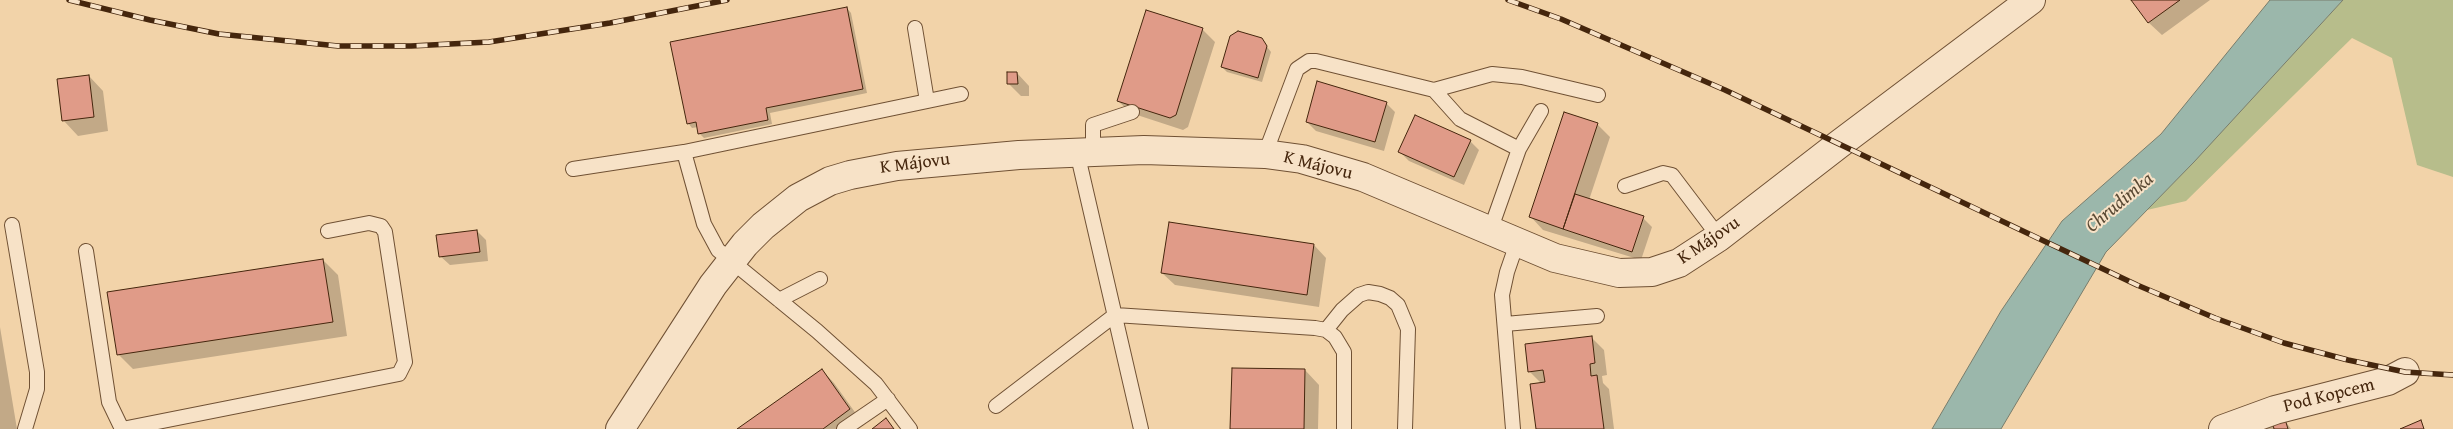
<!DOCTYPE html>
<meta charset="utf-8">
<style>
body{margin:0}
canvas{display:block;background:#f2d3a9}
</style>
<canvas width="2453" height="429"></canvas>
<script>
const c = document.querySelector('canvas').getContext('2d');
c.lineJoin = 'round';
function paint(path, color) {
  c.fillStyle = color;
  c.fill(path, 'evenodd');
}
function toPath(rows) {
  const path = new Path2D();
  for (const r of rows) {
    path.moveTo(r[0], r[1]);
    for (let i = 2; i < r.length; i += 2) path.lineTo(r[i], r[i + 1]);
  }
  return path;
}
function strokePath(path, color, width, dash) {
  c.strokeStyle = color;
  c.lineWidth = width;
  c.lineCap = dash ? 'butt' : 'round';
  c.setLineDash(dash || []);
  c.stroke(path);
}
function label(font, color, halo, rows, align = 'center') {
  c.font = font + ' "Gentium Book Plus",serif';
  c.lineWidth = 4;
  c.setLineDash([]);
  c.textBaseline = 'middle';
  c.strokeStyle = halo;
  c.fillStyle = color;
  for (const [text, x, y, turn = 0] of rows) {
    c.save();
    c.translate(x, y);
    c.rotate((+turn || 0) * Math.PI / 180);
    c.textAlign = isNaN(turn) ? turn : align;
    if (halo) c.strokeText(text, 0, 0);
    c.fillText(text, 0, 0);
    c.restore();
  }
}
paint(toPath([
 [2343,0,2453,0,2453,177,2417,165,2392,58,2352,38,2186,201,2147,210]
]), '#b7bd8b');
const water = toPath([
 [2270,0,2343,0,2194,162,2106,252,2001,429,1932,429,2001,311,2062,221,2161,134,2270,0]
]);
paint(water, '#9bb7ab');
strokePath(water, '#797d6c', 1);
paint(toPath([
 [2133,0,2210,0,2162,35,2149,23],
 [847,8,851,13,867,93,770,113,772,124,704,138,699,133,698,127,692,128,688,123],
 [1202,29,1215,42,1188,127,1183,130,1131,113,1118,101],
 [1261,39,1271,52,1262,82,1227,72,1222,67],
 [1017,73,1029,86,1029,96,1021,96,1008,83],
 [89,76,103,91,108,131,78,136,64,121,58,80],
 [1386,103,1395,112,1384,151,1316,131,1307,122],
 [1564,114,1598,125,1610,137,1589,200,1643,218,1652,227,1641,260,1543,230,1531,217],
 [1470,141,1479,150,1464,185,1409,161,1400,152],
 [477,231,486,240,488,261,450,265,440,256],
 [1314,245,1326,258,1319,307,1175,285,1162,273],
 [323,260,338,275,347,336,133,369,118,354],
 [0,327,17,429,0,429],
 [1591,337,1604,350,1607,375,1602,376,1603,383,1609,389,1614,429,1537,429,1542,384,1529,371],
 [822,370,834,383,862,422,853,429,739,429],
 [1305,370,1319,385,1318,429,1232,429],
 [2285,421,2291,429,2260,429]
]), '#0003');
const building = toPath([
 [2131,0,2180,0,2148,23,2131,0],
 [847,7,863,89,766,108,768,120,698,134,696,122,687,124,670,42,847,7],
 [1146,10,1203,28,1176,115,1170,118,1117,101,1146,10],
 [1238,31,1262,38,1267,46,1258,78,1221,67,1230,36,1238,31],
 [1007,72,1017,72,1018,84,1007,84,1007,72],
 [89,75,94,117,62,121,57,79,89,75],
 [1317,81,1387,102,1375,142,1306,122,1317,81],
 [1564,112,1598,123,1563,229,1529,217,1564,112],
 [1415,115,1471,140,1454,177,1398,152,1415,115],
 [1575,194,1644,216,1632,252,1563,229,1575,194],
 [1169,222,1314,244,1307,295,1161,273,1169,222],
 [477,230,480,252,439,257,436,235,477,230],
 [323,259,333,322,117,355,107,292,323,259],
 [1592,336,1595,363,1590,364,1591,376,1597,375,1604,429,1536,429,1530,384,1545,382,1543,370,1528,372,1525,344,1592,336],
 [1232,368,1305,369,1304,429,1230,429,1232,368],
 [822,369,850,409,823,429,737,429,822,369],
 [886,418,894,429,872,429,886,418],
 [2285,419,2288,429,2274,429,2273,425,2285,419],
 [2421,420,2424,429,2400,429,2421,420]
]);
paint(building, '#e09b88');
strokePath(building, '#45260d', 1);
const service = toPath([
 [915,28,927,101],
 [1434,90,1492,74,1522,77,1598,95],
 [1519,149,1541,111],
 [1093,151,1093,125,1132,112],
 [1077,152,1141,429],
 [1265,154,1297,69,1309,61,1316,61,1434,90,1460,119,1519,149,1490,231],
 [573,169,684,152],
 [1625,186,1663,173,1672,175,1719,237],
 [12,225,37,372,37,389,25,429],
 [86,251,109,402,122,429,399,374,405,362,385,232,381,226,369,223,328,231],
 [779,300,820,279],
 [1505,324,1597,316],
 [1326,330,1342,310,1359,295,1368,292,1380,294,1390,298,1398,305,1408,329,1405,429],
 [996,406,1115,315,1315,328,1326,330,1335,337,1344,352,1344,429],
 [844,429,888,399],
 [910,429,876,384,817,331,718,250,704,224,684,152,961,94],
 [1513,429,1502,295,1507,272,1517,243]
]);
const minor = toPath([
 [620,429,713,285,745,244,763,226,798,198,830,181,850,175,897,166,1019,155,1144,150,1265,154,1302,159,1363,177,1555,258,1619,273,1652,272,1679,263,1719,237,1838,145,2031,0],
 [2223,429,2275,410,2388,381,2405,372]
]);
strokePath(service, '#705134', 16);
strokePath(minor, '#705134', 30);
strokePath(service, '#f7e2c7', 14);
strokePath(minor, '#f7e2c7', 28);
const rail = toPath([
 [69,0,150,20,219,34,338,46,411,46,489,42,610,23,727,0],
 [1508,0,1561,19,1725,90,2137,285,2215,318,2284,343,2348,360,2405,372,2453,375]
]);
strokePath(rail, '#45260d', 5.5);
strokePath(rail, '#f7e2c7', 4, [11]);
label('18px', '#45260d', '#f7e2c7', [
 ["K Májovu",915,164,-7],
 ["K Májovu",1318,166,14],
 ["K Májovu",1709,241,-34],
 ["Pod Kopcem",2329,396,-14]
]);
label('italic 19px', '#5a4a34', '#f7e2c7', [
 ["Chrudimka",2120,203,-40]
]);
</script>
